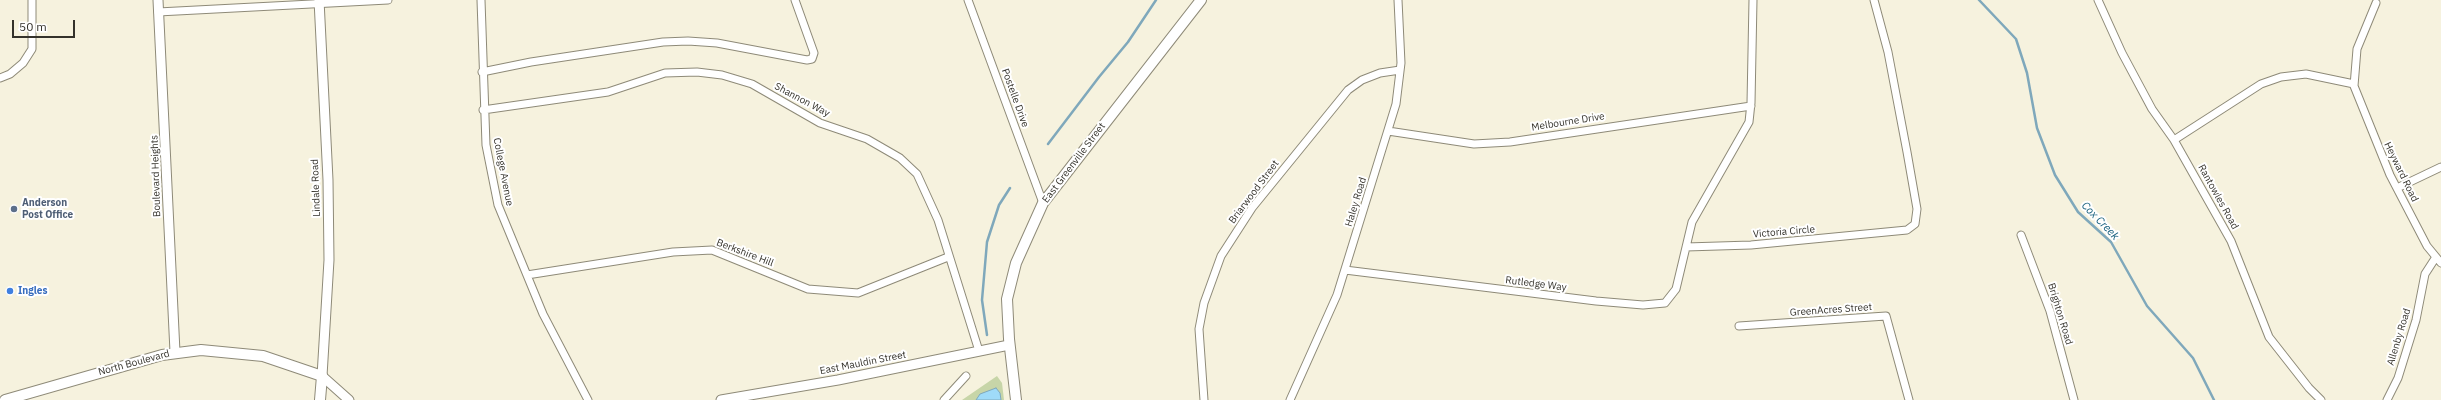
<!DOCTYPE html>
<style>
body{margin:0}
#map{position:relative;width:2441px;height:400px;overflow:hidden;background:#f6f2de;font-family:"IBM Plex Sans",sans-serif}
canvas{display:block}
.scale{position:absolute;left:12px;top:20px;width:63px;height:18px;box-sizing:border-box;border:2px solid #34322b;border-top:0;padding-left:5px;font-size:12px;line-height:14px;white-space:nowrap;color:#34322b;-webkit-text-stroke:3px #fff;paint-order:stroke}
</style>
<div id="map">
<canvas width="2441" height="400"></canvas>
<div class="scale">50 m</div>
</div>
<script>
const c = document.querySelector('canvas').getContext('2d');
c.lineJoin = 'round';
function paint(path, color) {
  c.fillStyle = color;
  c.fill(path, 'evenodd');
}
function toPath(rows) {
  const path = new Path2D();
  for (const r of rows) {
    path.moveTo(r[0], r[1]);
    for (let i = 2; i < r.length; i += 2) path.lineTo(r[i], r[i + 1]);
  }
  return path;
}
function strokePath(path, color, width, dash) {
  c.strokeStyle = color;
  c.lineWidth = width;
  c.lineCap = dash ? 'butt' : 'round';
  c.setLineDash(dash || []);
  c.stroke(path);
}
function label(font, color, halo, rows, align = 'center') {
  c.font = font + ' "IBM Plex Sans",sans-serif';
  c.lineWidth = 4;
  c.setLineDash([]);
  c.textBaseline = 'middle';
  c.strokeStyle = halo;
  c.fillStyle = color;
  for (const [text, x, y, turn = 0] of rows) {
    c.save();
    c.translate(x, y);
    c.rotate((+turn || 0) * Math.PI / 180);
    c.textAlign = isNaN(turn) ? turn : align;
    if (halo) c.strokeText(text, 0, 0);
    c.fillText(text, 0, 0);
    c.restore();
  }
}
paint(toPath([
 [997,376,1002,383,1004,400,962,400]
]), '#c7d5a8');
const water = toPath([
 [996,388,1000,393,1001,400,976,400,980,394,996,388]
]);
paint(water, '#9fdbf9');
strokePath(water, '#7fa8bb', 1);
strokePath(toPath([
 [1979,0,2016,39,2027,73,2037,128,2055,175,2078,212,2111,242,2147,306,2193,358,2214,400],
 [1048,144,1099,77,1128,42,1156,0],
 [987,335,982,300,987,242,999,205,1010,188]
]), '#7fa8bb', 2.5);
const minor = toPath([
 [481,0,486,145,498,205,543,314,588,400],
 [968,0,1043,203],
 [2098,0,2122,53,2152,109,2174,140,2231,241,2269,337,2309,388,2321,400],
 [2376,3,2357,49,2354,86,2390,175,2427,246,2441,263],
 [158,12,388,0],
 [482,72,531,62,663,42,688,41,717,43,807,60,812,59,814,53,795,0],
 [0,78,10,74,23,63,32,49,32,0],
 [483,110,608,92,665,73,697,72,722,75,752,84,820,123,867,139,900,158,917,174,938,220,979,351],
 [1388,131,1474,144,1510,142,1751,106],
 [2174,140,2261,84,2281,77,2306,74,2354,84],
 [2397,188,2441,167],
 [2021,235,2050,311,2074,400],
 [1686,247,1751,245,1907,230,1915,224,1917,209,1907,152,1888,52,1874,0],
 [1345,270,1596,301,1643,305,1665,303,1676,289,1692,222,1749,122,1751,103,1753,0],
 [527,275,673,252,712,250,808,289,858,293,948,257],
 [1739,326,1886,316,1909,400],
 [944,400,966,376],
 [1204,400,1199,329,1204,303,1221,256,1252,208,1348,90,1362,80,1380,73,1400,70],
 [1290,400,1337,295,1396,104,1401,63,1398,0],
 [2387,400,2398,378,2416,320,2425,274,2436,257]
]);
const tertiary = toPath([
 [158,0,175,352],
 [319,0,328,180,329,260,322,376,349,400],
 [721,400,838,380,1009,345]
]);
const secondary = toPath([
 [5,400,162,355,201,350,263,356,322,376,320,400],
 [1016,400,1009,339,1007,299,1016,263,1043,203,1201,0]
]);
strokePath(minor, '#8e8a78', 9);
strokePath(tertiary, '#8e8a78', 11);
strokePath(secondary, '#8e8a78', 12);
strokePath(minor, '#fff', 7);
strokePath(tertiary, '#fff', 9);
strokePath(secondary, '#fff', 10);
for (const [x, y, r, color] of [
 [14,209,4,"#5c6f8a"],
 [10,291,4,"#3f7fe0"]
]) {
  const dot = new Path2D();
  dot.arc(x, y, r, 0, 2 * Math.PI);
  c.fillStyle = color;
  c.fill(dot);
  strokePath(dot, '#fff', 1.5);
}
label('10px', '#34322b', '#fff', [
 ["Postelle Drive",1015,98,70],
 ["Shannon Way",802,100,28],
 ["Melbourne Drive",1568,122,-9],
 ["East Greenville Street",1074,163,-53],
 ["College Avenue",503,172,79],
 ["Heyward Road",2401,172,64],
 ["Boulevard Heights",156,176,-92],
 ["Lindale Road",316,188,-92],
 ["Briarwood Street",1254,192,-53],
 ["Rantowles Road",2218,197,61],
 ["Haley Road",1356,202,-73],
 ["Victoria Circle",1784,232,-5],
 ["Berkshire Hill",745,253,21],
 ["Rutledge Way",1536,284,7],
 ["GreenAcres Street",1831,310,-4],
 ["Brighton Road",2060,314,73],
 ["Allenby Road",2399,337,-73],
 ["North Boulevard",134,363,-15],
 ["East Mauldin Street",863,363,-11]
]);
label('bold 10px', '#4e5e75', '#fff', [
 ["Anderson",22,203],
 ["Post Office",22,215]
], 'left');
label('bold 10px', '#366cbe', '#fff', [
 ["Ingles",18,291]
], 'left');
label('italic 11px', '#155e7c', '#fff', [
 ["Cox Creek",2100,221,46]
]);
</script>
